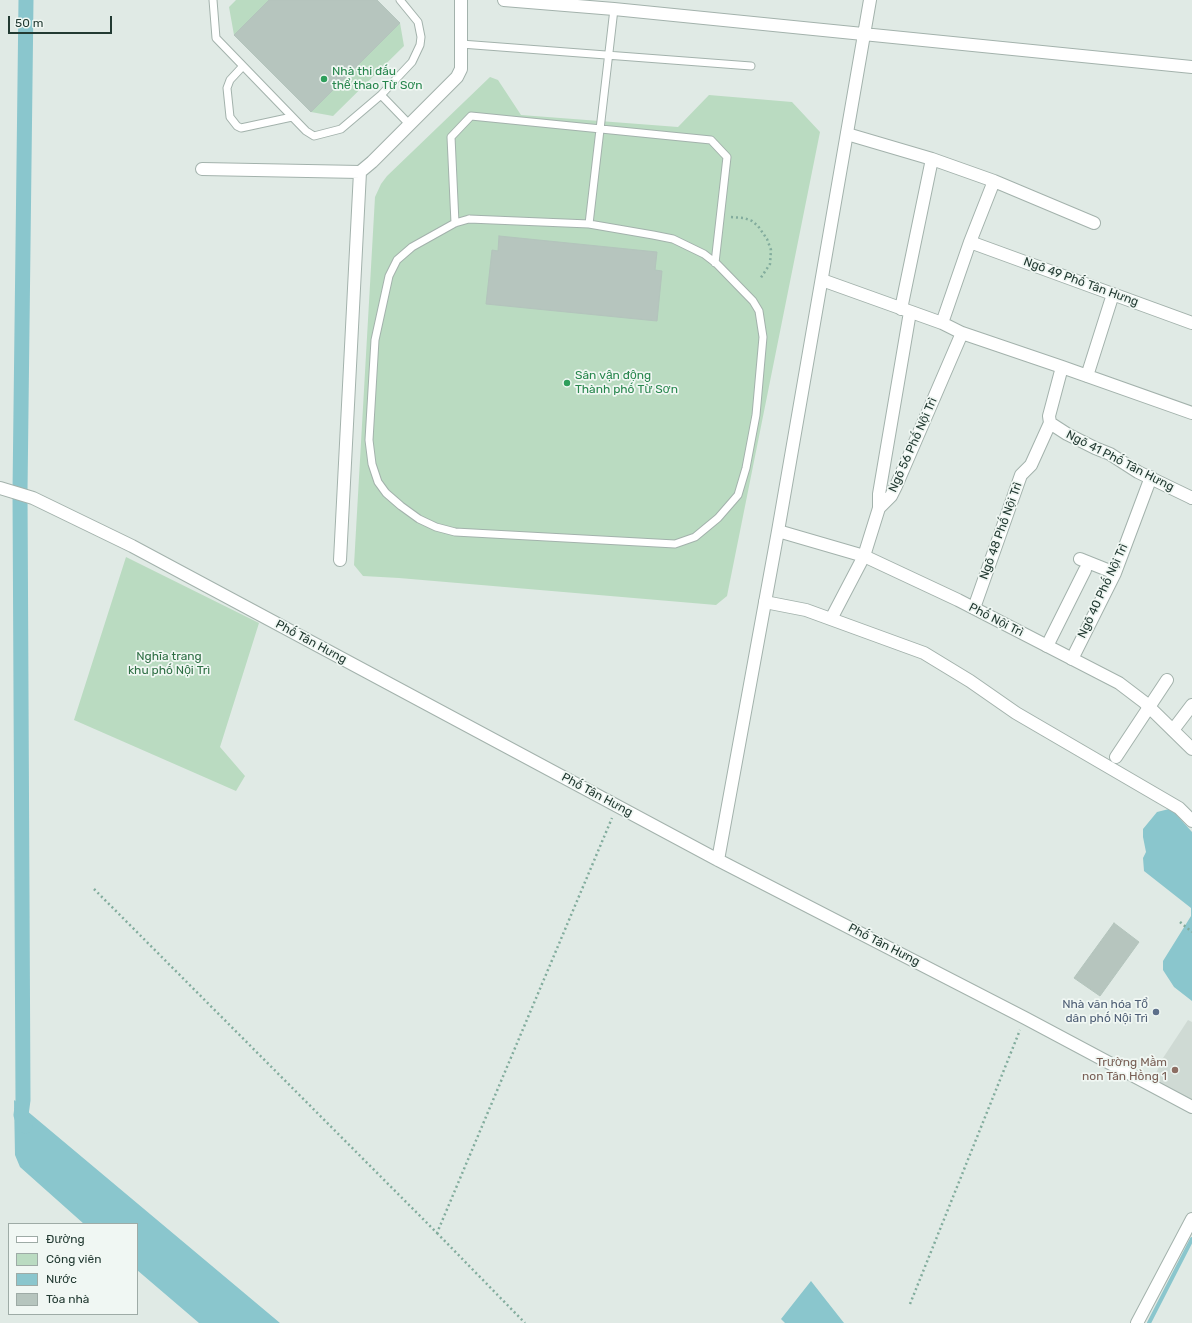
<!DOCTYPE html>
<meta charset="utf-8">
<style>
body{margin:0}
#map{position:relative;width:1192px;height:1323px;overflow:hidden;background:#e0eae5;font-family:Rubik,sans-serif}
canvas{display:block}
.legend{position:absolute;left:8px;top:1223px;width:130px;height:92px;box-sizing:border-box;background:#f0f7f3;border:1px solid #9eaba6;margin:0;padding:5px 7px;list-style:none;font-size:12px;color:#223a32}
.legend li{display:flex;align-items:center;gap:8px;height:20px}
.legend b{width:20px;border:1px solid #9eaba6}
.scale{position:absolute;left:8px;top:16px;width:104px;height:18px;box-sizing:border-box;border:2px solid #223a32;border-top:0;padding-left:5px;font-size:12px;line-height:14px;white-space:nowrap;color:#223a32;-webkit-text-stroke:3px #f0f7f3;paint-order:stroke}
</style>
<div id="map">
<canvas width="1192" height="1323"></canvas>
<ul class="legend">
<li><b style="height:5px;background:#fff"></b>Đường</li>
<li><b style="height:11px;background:#badbc1"></b>Công viên</li>
<li><b style="height:11px;background:#8ac6cd"></b>Nước</li>
<li><b style="height:11px;background:#b6c5be"></b>Tòa nhà</li>
</ul>
<div class="scale">50 m</div>
</div>
<script>
const c = document.querySelector('canvas').getContext('2d');
c.lineJoin = 'round';
function paint(path, color) {
  c.fillStyle = color;
  c.fill(path, 'evenodd');
}
function toPath(rows) {
  const path = new Path2D();
  for (const r of rows) {
    path.moveTo(r[0], r[1]);
    for (let i = 2; i < r.length; i += 2) path.lineTo(r[i], r[i + 1]);
  }
  return path;
}
function strokePath(path, color, width, dash) {
  c.strokeStyle = color;
  c.lineWidth = width;
  c.lineCap = dash ? 'butt' : 'round';
  c.setLineDash(dash || []);
  c.stroke(path);
}
function label(font, color, halo, rows, align = 'center') {
  c.font = font + ' Rubik,sans-serif';
  c.lineWidth = 3.5;
  c.setLineDash([]);
  c.textBaseline = 'middle';
  c.strokeStyle = halo;
  c.fillStyle = color;
  for (const [text, x, y, turn = 0] of rows) {
    c.save();
    c.translate(x, y);
    c.rotate((+turn || 0) * Math.PI / 180);
    c.textAlign = isNaN(turn) ? turn : align;
    if (halo) c.strokeText(text, 0, 0);
    c.fillText(text, 0, 0);
    c.restore();
  }
}
paint(toPath([
 [1188,1020,1192,1022,1192,1102,1152,1082,1163,1058]
]), '#cfdad4');
paint(toPath([
 [236,0,377,0,400,23,404,46,333,116,311,112,234,35,229,7],
 [490,77,498,80,521,115,678,127,709,95,792,102,820,132,727,596,716,605,399,578,363,576,354,565,375,197,381,184,387,176],
 [126,557,259,623,220,747,245,776,236,791,74,720]
]), '#badbc1');
paint(toPath([
 [1169,809,1175,813,1192,832,1192,1001,1174,987,1163,970,1163,961,1191,916,1191,908,1144,871,1143,858,1146,852,1143,837,1143,829,1157,812],
 [14,1100,280,1323,199,1323,137,1270,137,1224,84,1224,20,1167,15,1155],
 [811,1281,844,1323,785,1323,781,1319]
]), '#8ac6cd');
strokePath(toPath([
 [1149,1323,1192,1239]
]), '#8ac6cd', 4);
strokePath(toPath([
 [25,1126,21,1115,23,1100,20,491,26,0]
]), '#8ac6cd', 15);
const building = toPath([
 [269,0,377,0,400,23,311,112,234,35,269,0],
 [499,236,657,252,655,270,662,271,657,321,486,304,492,250,498,251,499,236],
 [1114,923,1139,942,1100,996,1074,978,1114,923]
]);
paint(building, '#b6c5be');
strokePath(building, '#b3c4bc', 1);
const service = toPath([
 [213,0,216,38,306,131,314,136,341,129,381,95,412,62,420,45,421,37,418,22,400,0],
 [461,44,751,66],
 [243,66,230,80,227,88,230,117,237,126,241,128,292,117],
 [381,95,409,124],
 [469,219,589,224,653,235,673,239,704,254,717,264,753,301,759,311,763,337,756,415,746,468,738,495,718,518,695,537,675,544,455,532,436,527,419,519,401,506,386,493,378,482,372,464,369,440,375,340,389,276,397,260,412,247,455,223,469,219],
 [455,223,451,137,471,116,711,140,727,157,715,263],
 [589,224,614,9]
]);
const minor = toPath([
 [847,134,932,159,994,181,970,242,942,323],
 [202,169,360,172,372,162,457,77,461,69,461,0],
 [994,181,1094,223],
 [970,242,1192,323],
 [822,280,942,323,962,333,1062,367,1192,413],
 [901,309,932,159],
 [1087,376,1113,294],
 [1050,423,1067,434,1095,448,1110,454,1138,472,1192,498],
 [879,508,879,494,910,312],
 [1080,559,1115,573],
 [340,560,360,172],
 [765,602,806,610,924,653,970,681,1016,713,1179,808,1192,821],
 [974,608,1021,475,1031,465,1050,423,1049,416,1062,367],
 [831,619,864,556,879,508,891,496,896,486,962,333],
 [1047,646,1085,570],
 [1072,659,1115,573,1151,477],
 [1173,730,1192,705],
 [1116,757,1167,680],
 [1137,1323,1192,1219]
]);
const tertiary = toPath([
 [504,0,614,9,1192,67],
 [0,488,33,498,132,546,718,860,1025,1018,1192,1107],
 [1192,497,1192,498],
 [778,531,864,556,958,600,1119,683,1144,702,1192,749],
 [718,860,778,531,870,0]
]);
strokePath(service, '#a3b2ac', 9);
strokePath(minor, '#a3b2ac', 14);
strokePath(tertiary, '#a3b2ac', 14);
strokePath(toPath([
 [731,217,744,218,752,221,758,226,767,239,771,250,770,264,760,279],
 [94,889,437,1233,612,818],
 [1180,922,1192,932],
 [437,1233,525,1323],
 [910,1304,1020,1030]
]), '#82ac9d', 2.5, [2, 3]);
strokePath(service, '#fff', 7);
strokePath(minor, '#fff', 12);
strokePath(tertiary, '#fff', 12);
for (const [x, y, r, color] of [
 [324,79,4,"#2e9e5b"],
 [567,383,4,"#2e9e5b"],
 [1156,1012,4,"#5c6f8a"],
 [1175,1070,4,"#8d6e63"]
]) {
  const dot = new Path2D();
  dot.arc(x, y, r, 0, 2 * Math.PI);
  c.fillStyle = color;
  c.fill(dot);
  strokePath(dot, '#f0f7f3', 1.5);
}
label('12px', '#27864d', '#f0f7f3', [
 ["Nhà thi đấu",332,72],
 ["thể thao Từ Sơn",332,86],
 ["Sân vận động",575,376],
 ["Thành phố Từ Sơn",575,390]
], 'left');
label('12px', '#223a32', '#f0f7f3', [
 ["Ngõ 49 Phố Tân Hưng",1081,282,20],
 ["Ngõ 56 Phố Nội Trì",913,445,-66],
 ["Ngõ 41 Phố Tân Hưng",1120,461,27],
 ["Ngõ 48 Phố Nội Trì",1001,531,-70],
 ["Ngõ 40 Phố Nội Trì",1103,591,-65],
 ["Phố Nội Trì",996,620,27],
 ["Phố Tân Hưng",311,642,28],
 ["Phố Tân Hưng",597,795,28],
 ["Phố Tân Hưng",884,945,27]
]);
label('12px', '#2e6f44', '#f0f7f3', [
 ["Nghĩa trang",169,657],
 ["khu phố Nội Trì",169,671]
]);
label('12px', '#4e5e75', '#f0f7f3', [
 ["Nhà văn hóa Tổ",1148,1005],
 ["dân phố Nội Trì",1148,1019]
], 'right');
label('12px', '#785e54', '#f0f7f3', [
 ["Trường Mầm",1167,1063],
 ["non Tân Hồng 1",1167,1077]
], 'right');
</script>
